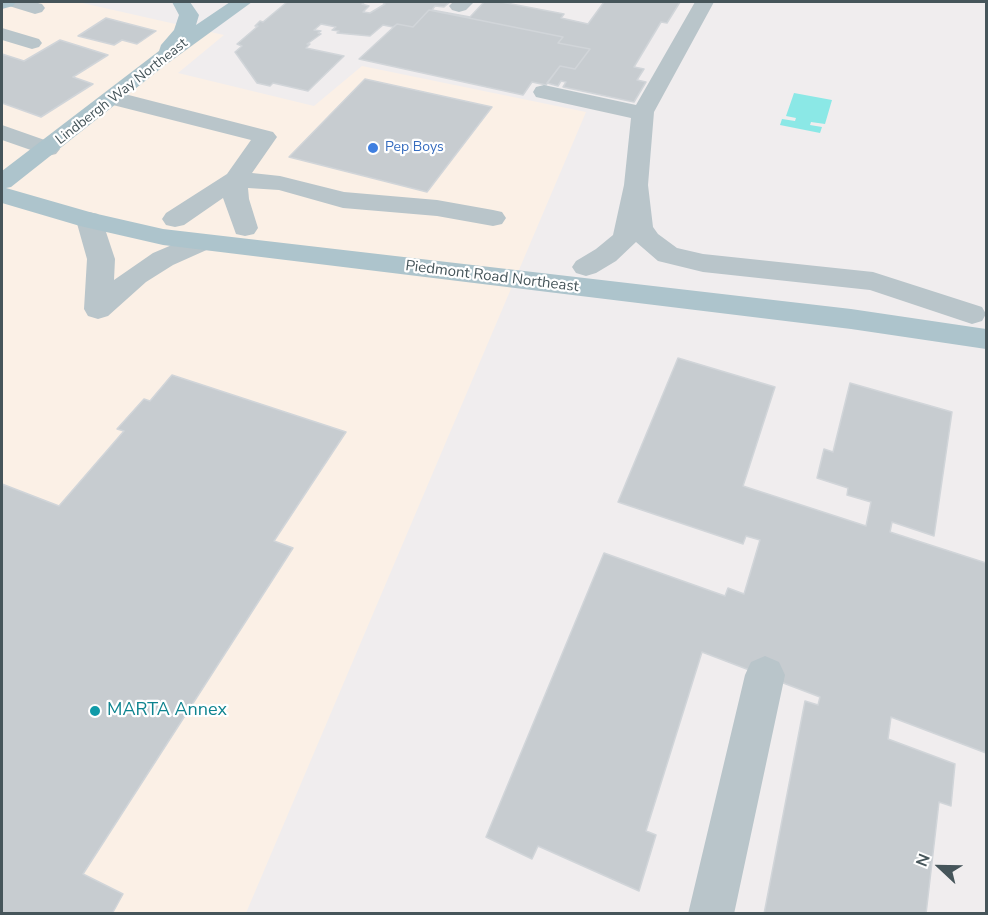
<!DOCTYPE html>
<style>
body{margin:0}
#map{position:relative;width:988px;height:915px;overflow:hidden;background:#f0edee;font-family:"Nunito Sans",sans-serif}
canvas{display:block}
.frame{position:absolute;inset:0;border:3px solid #46555a;pointer-events:none}
.north{position:absolute;left:910px;top:837px;width:60px;height:60px;-webkit-text-stroke:4px #fff;paint-order:stroke;rotate:292deg;font-size:16px;font-weight:700;line-height:24px;text-align:center;color:#46555a}
.north::after{content:'';display:block;margin:auto;width:21px;height:27px;background:#46555a;clip-path:polygon(50% 0,100% 100%,50% 72%,0 100%)}
</style>
<div id="map">
<canvas width="988" height="915"></canvas>
<div class="frame"></div>
<div class="north">N</div>
</div>
<script>
const c = document.querySelector('canvas').getContext('2d');
c.lineJoin = 'round';
function paint(path, color) {
  c.fillStyle = color;
  c.fill(path, 'evenodd');
}
function toPath(rows) {
  const path = new Path2D();
  for (const r of rows) {
    path.moveTo(r[0], r[1]);
    for (let i = 2; i < r.length; i += 2) path.lineTo(r[i], r[i + 1]);
  }
  return path;
}
function strokePath(path, color, width, dash) {
  c.strokeStyle = color;
  c.lineWidth = width;
  c.lineCap = dash ? 'butt' : 'round';
  c.setLineDash(dash || []);
  c.stroke(path);
}
function label(font, color, halo, rows, align = 'center') {
  c.font = font + ' "Nunito Sans",sans-serif';
  c.lineWidth = 4.5;
  c.setLineDash([]);
  c.textBaseline = 'middle';
  c.strokeStyle = halo;
  c.fillStyle = color;
  for (const [text, x, y, turn = 0] of rows) {
    c.save();
    c.translate(x, y);
    c.rotate((+turn || 0) * Math.PI / 180);
    c.textAlign = isNaN(turn) ? turn : align;
    if (halo) c.strokeText(text, 0, 0);
    c.fillText(text, 0, 0);
    c.restore();
  }
}
paint(toPath([
 [2,2,78,2,224,35,178,73,314,106,362,66,586,112,246,913,2,914]
]), '#fbf0e6');
paint(toPath([
 [794,93,832,100,825,124,811,122,810,125,822,127,820,133,780,125,782,119,795,121,796,118,786,116]
]), '#8be8e6');
const building = toPath([
 [287,2,365,2,362,4,369,6,363,12,370,13,385,4,382,2,450,2,444,7,435,6,432,10,470,17,484,2,501,2,564,14,561,18,588,24,604,2,680,2,667,23,661,22,634,67,644,69,637,80,646,82,634,102,563,87,566,82,561,81,558,86,547,83,560,66,575,69,590,49,558,43,563,37,429,10,413,27,397,24,393,27,383,25,370,36,337,33,339,31,332,30,336,27,321,24,314,30,321,31,318,33,321,34,307,44,310,44,306,48,344,56,308,91,273,83,270,86,257,83,235,52,242,46,237,44,258,26,255,26,260,21,263,22,287,2],
 [429,10,563,37,558,43,590,49,575,69,560,66,546,85,532,82,523,95,359,59,397,24,413,27,429,10],
 [106,18,156,31,137,44,122,40,114,45,78,36,106,18],
 [60,40,108,55,73,77,93,84,41,117,2,103,2,54,24,61,60,40],
 [365,79,492,107,427,192,289,157,365,79],
 [678,358,775,387,743,486,866,526,871,502,847,495,848,488,817,478,824,449,833,452,850,383,952,412,934,536,892,522,890,532,986,563,986,753,891,717,888,739,955,764,951,806,939,802,926,914,764,914,805,701,818,705,820,697,702,652,646,831,656,835,639,891,538,846,532,859,486,837,604,553,725,596,728,588,744,594,760,540,746,536,743,544,618,502,678,358],
 [172,375,346,432,274,541,293,548,83,874,123,894,112,914,2,914,2,484,59,506,124,431,117,429,144,399,150,401,172,375]
]);
paint(building, '#c7ccd0');
strokePath(building, '#d1d5d9', 1.5);
paint(toPath([
 [6,2,34,2,42,4,45,8,42,12,35,14,9,6,6,2],
 [453,2,474,2,466,10,459,12,452,10,449,6,453,2],
 [695,2,714,2,654,112,648,185,653,227,658,234,677,248,703,254,873,272,982,307,986,314,982,321,972,324,870,290,703,272,658,261,636,242,616,261,596,273,586,276,576,273,572,267,576,261,596,249,613,235,624,185,631,118,536,97,533,92,536,87,544,85,636,105,695,2],
 [2,28,39,39,42,43,39,47,32,49,2,40,2,28],
 [113,91,273,132,277,137,252,173,280,176,344,192,437,200,493,210,502,212,506,218,502,224,493,226,437,216,343,208,279,190,248,188,249,199,258,228,254,234,245,236,236,234,223,198,184,225,175,227,166,225,162,219,166,213,227,174,251,140,105,103,102,98,105,93,113,91],
 [2,125,56,144,60,149,56,154,48,156,2,140,2,125],
 [89,212,98,214,102,220,115,259,114,280,153,253,193,236,202,234,211,236,215,242,211,248,173,265,146,282,108,316,98,319,88,316,84,309,87,259,76,220,80,214,89,212],
 [765,656,779,662,785,675,734,914,688,914,745,675,751,662,765,656]
]), '#b9c5ca');
paint(toPath([
 [2,2,16,2,13,6,2,9,2,2],
 [172,2,190,2,199,15,196,25,230,2,252,2,164,66,11,187,6,188,93,213,163,229,851,309,986,329,986,349,851,329,163,245,80,226,2,203,2,171,159,51,161,45,174,30,179,15,172,2]
]), '#adc4cc');
for (const [x, y, r, color] of [
 [373,148,6,"#3f7fe0"],
 [95,711,6,"#0f9aa8"]
]) {
  const dot = new Path2D();
  dot.arc(x, y, r, 0, 2 * Math.PI);
  c.fillStyle = color;
  c.fill(dot);
  strokePath(dot, '#fff', 2);
}
label('14px', '#46555a', '#fff', [
 ["Lindbergh Way Northeast",122,92,-38]
]);
label('14px', '#366cbe', '#fff', [
 ["Pep Boys",385,148]
], 'left');
label('15px', '#46555a', '#fff', [
 ["Piedmont Road Northeast",492,277,7]
]);
label('18px', '#0d838f', '#fff', [
 ["MARTA Annex",107,711]
], 'left');
</script>
